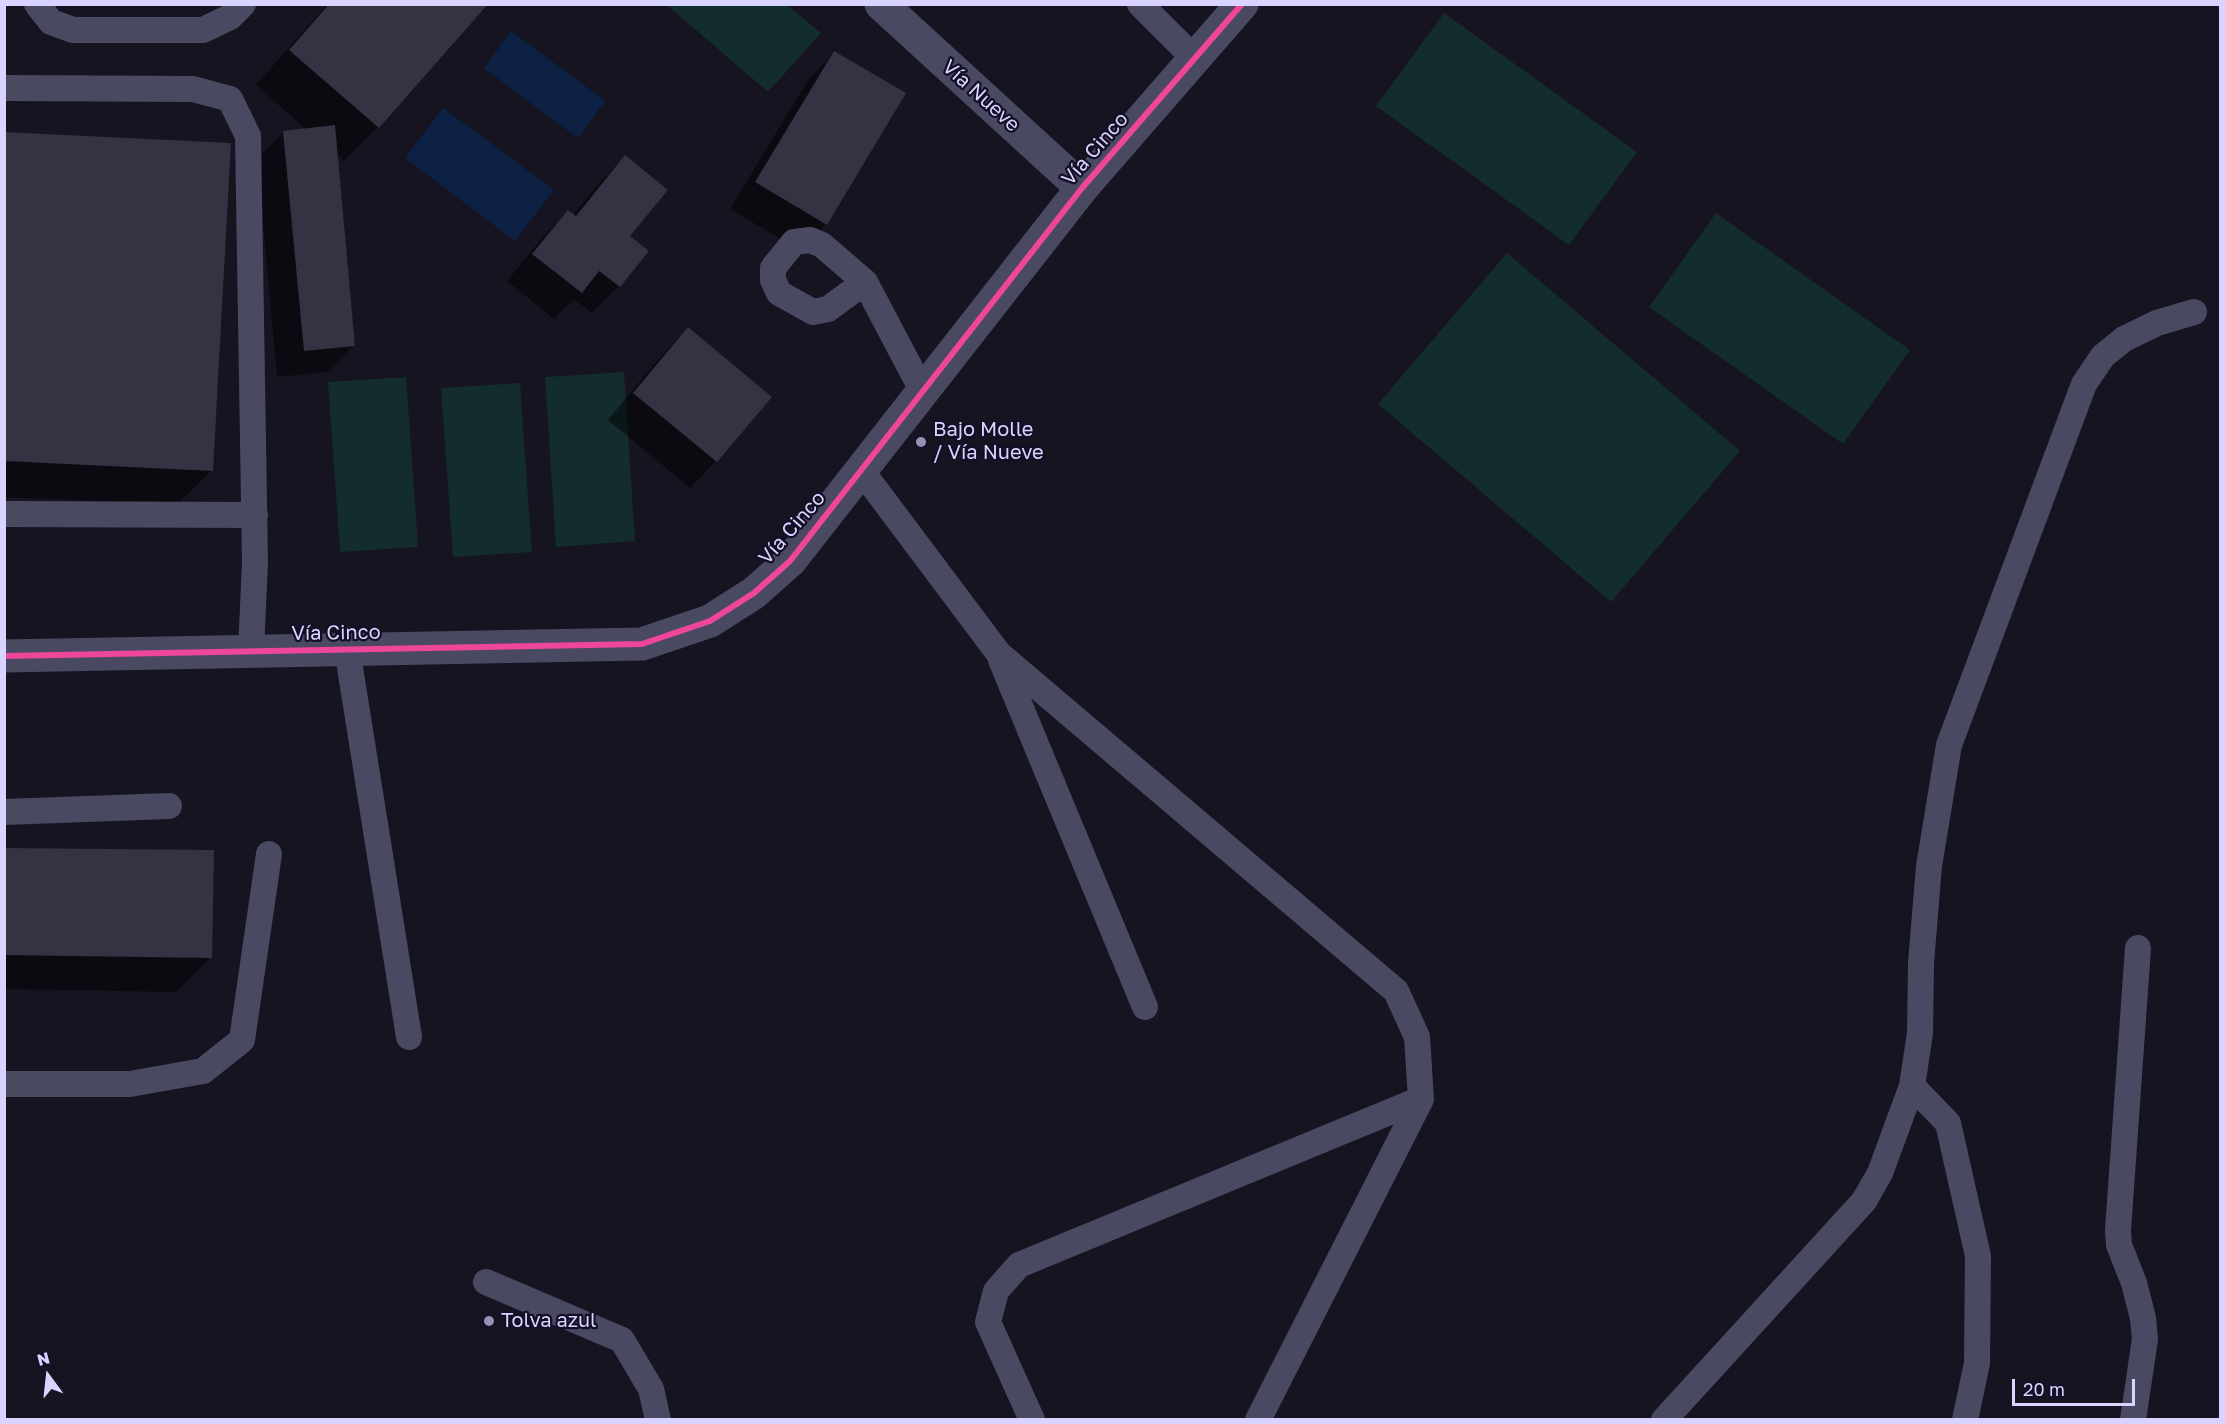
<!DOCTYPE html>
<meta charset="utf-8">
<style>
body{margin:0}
#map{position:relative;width:2225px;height:1424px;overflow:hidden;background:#161421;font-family:"Golos Text",sans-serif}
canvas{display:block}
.frame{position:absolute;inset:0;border:6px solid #d9d4ff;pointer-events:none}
.north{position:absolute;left:18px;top:1346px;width:60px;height:60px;-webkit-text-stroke:4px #130f26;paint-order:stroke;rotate:345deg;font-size:16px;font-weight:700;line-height:24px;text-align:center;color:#d9d4ff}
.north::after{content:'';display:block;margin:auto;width:21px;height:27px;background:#d9d4ff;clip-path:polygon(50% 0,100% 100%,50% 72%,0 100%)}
.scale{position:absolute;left:2012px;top:1379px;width:123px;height:27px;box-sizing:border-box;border:3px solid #d9d4ff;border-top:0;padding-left:8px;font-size:18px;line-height:21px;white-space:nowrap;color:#d9d4ff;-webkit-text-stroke:4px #130f26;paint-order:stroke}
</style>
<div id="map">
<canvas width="2225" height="1424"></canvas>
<div class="frame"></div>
<div class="north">N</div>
<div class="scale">20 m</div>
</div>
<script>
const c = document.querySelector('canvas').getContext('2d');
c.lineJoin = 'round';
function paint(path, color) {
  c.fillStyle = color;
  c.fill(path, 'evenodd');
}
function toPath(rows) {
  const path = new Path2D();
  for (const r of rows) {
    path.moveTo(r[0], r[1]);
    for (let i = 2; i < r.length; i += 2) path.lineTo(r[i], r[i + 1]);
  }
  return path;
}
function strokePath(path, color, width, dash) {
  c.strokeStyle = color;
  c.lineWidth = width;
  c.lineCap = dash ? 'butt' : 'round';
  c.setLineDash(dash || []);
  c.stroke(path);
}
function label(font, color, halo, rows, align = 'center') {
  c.font = font + ' "Golos Text",sans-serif';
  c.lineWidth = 4.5;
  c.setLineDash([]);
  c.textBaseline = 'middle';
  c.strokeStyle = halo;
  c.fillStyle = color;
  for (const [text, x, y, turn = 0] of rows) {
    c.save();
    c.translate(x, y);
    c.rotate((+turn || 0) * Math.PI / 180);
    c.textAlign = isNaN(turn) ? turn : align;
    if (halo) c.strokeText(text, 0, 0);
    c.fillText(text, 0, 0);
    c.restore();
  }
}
paint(toPath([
 [667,5,787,5,821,33,768,92],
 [1444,13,1637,152,1569,245,1376,106],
 [1716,213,1910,350,1843,444,1649,307],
 [1507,253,1740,451,1611,602,1378,404],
 [624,372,635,541,556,547,545,377],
 [406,377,418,547,340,552,328,382],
 [520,383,532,552,453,557,441,388]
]), '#132c2d');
paint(toPath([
 [511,31,605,101,578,138,484,68],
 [443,108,554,190,515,241,405,158]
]), '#0d2144');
paint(toPath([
 [327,4,486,4,378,127,344,161,336,154,354,345,327,372,277,377,257,159,284,132,307,130,256,85],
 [834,53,826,224,799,250,730,209,808,80],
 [4,134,211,471,177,505,4,497],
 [625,157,628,236,647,251,619,286,592,313,574,299,554,319,507,281,542,238,568,212,573,215,598,184],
 [688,329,716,461,690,488,608,420,661,356],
 [4,849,211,957,176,992,4,989]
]), '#0007');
paint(toPath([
 [329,4,488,4,379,128,289,50],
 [834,51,906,93,827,225,755,182],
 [335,125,355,346,304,351,283,131],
 [4,132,231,143,213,471,4,461],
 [625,155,668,190,630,236,649,251,620,287,599,271,582,293,532,254,568,210,576,216],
 [688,327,772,397,717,462,633,393],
 [4,848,214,850,212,958,4,955]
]), '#343243');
strokePath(toPath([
 [37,4,51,22,73,30,203,30,230,17,243,4],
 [1140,4,1195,59],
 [4,88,193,89,230,99,248,136,255,563,251,651],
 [865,282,828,309,813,312,779,293,773,280,773,268,794,242,810,240,822,245,865,282,923,392],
 [861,470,999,654,1396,991,1417,1037,1421,1099,1258,1420],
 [4,514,255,515],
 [347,649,409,1037],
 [1001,660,1145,1007],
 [4,812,169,806],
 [4,1084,130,1084,203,1071,242,1040,269,854],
 [1912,1086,1948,1123,1978,1256,1977,1363,1965,1420],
 [486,1282,622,1340,651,1389,658,1420],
 [1032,1420,988,1322,996,1291,1019,1265,1421,1099],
 [1664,1420,1864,1201,1880,1173,1912,1086,1920,1033,1921,963,1929,866,1949,745,2084,384,2103,356,2124,339,2157,323,2194,312],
 [2133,1420,2145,1339,2143,1318,2134,1283,2119,1245,2118,1230,2138,948]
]), '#4a4962', 26);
strokePath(toPath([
 [881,4,1082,188],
 [4,656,642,644,710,621,754,593,790,561,1082,188,1242,4]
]), '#4a4962', 33);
strokePath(toPath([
 [4,656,642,644,710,621,754,593,790,561,1082,188,1242,4]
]), '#ed469a', 6);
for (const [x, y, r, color] of [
 [921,442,6,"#9591b1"],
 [489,1321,6,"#9591b1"]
]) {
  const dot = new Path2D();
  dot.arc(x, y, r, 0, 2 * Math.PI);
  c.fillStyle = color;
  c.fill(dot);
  strokePath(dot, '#130f26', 2);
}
label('20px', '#d9d4ff', '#130f26', [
 ["Vía Nueve",981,96,42],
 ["Vía Cinco",1095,149,-49],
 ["Vía Cinco",792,528,-49],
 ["Vía Cinco",336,633,-1]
]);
label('20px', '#d9d4ff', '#130f26', [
 ["Bajo Molle",933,430],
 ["/ Vía Nueve",933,453],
 ["Tolva azul",501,1321]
], 'left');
</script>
